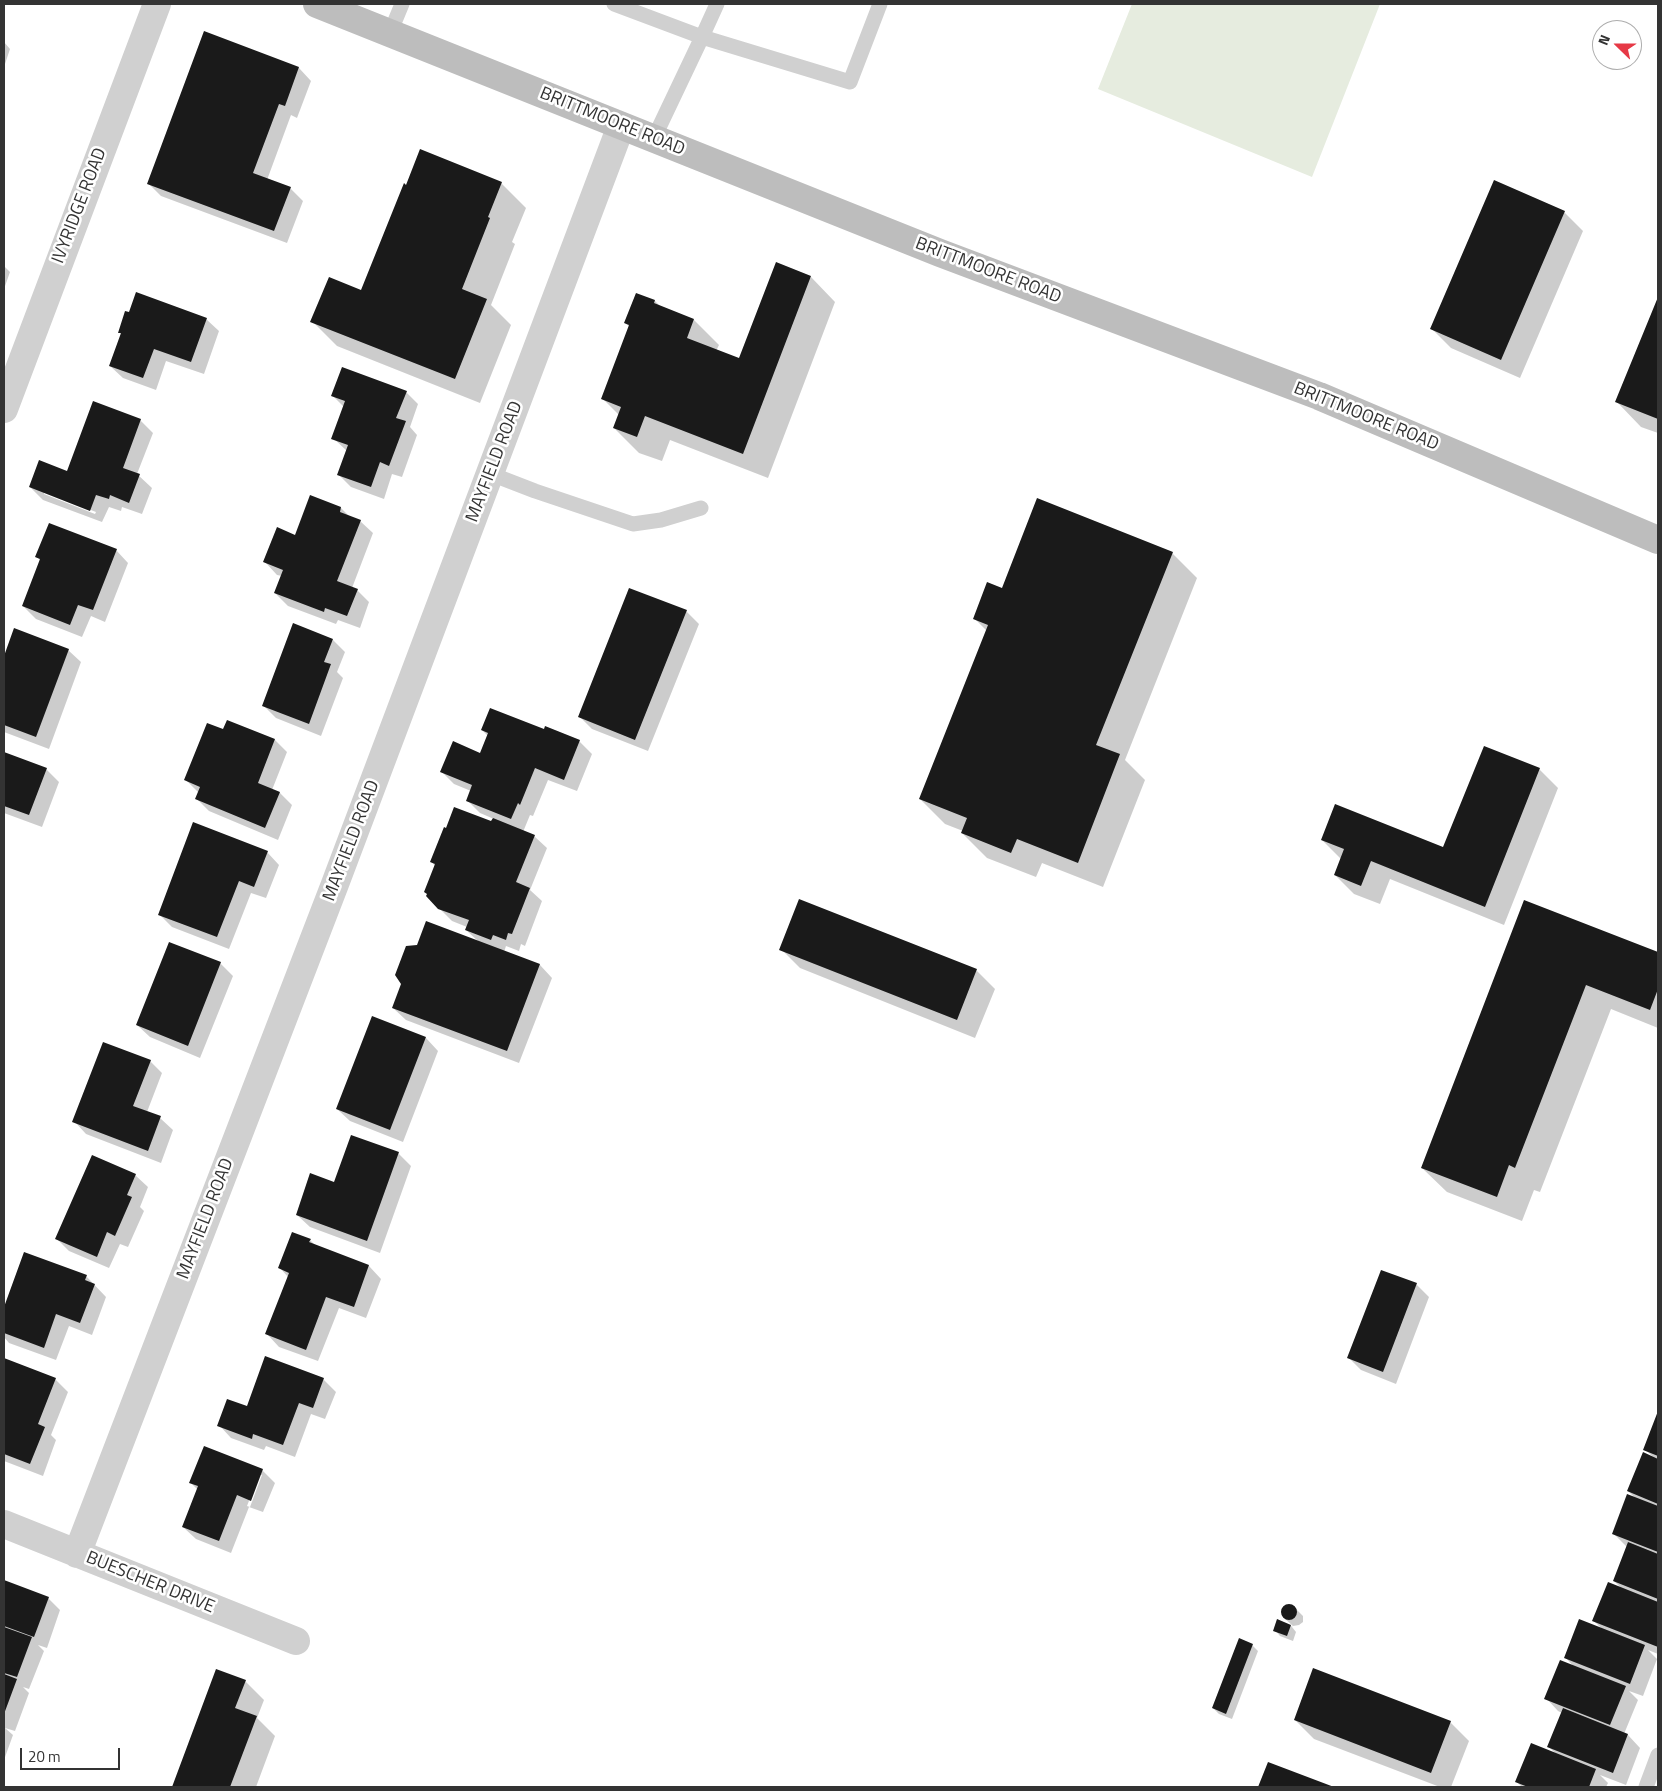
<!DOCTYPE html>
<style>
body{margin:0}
#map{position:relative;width:1662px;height:1791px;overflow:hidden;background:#fff;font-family:"Titillium Web",sans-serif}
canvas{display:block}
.frame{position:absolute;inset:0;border:5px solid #333;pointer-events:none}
.north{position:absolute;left:1592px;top:20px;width:50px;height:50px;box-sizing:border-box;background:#fff;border:1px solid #adadad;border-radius:50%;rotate:292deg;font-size:14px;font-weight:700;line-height:20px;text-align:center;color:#333}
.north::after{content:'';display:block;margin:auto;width:18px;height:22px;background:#e63946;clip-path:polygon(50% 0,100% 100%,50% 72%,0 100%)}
.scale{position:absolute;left:20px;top:1748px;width:100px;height:22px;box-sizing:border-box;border:2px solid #333;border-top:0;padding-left:6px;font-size:15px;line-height:18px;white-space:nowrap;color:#333;-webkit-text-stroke:4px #fff;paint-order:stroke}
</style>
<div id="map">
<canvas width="1662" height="1791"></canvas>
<div class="frame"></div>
<div class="north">N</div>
<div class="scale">20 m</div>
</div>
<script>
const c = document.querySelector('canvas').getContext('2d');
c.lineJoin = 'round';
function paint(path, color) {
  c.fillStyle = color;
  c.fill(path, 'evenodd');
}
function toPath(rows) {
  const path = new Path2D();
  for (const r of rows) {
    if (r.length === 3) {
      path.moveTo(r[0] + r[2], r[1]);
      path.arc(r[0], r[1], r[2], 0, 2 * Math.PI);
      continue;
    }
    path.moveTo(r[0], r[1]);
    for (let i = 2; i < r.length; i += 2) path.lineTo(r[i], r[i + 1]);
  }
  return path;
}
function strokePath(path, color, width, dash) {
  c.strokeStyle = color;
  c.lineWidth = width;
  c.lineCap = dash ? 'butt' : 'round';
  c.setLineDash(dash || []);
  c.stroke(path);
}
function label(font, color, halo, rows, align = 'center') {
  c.font = font + ' "Titillium Web",sans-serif';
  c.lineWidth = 5;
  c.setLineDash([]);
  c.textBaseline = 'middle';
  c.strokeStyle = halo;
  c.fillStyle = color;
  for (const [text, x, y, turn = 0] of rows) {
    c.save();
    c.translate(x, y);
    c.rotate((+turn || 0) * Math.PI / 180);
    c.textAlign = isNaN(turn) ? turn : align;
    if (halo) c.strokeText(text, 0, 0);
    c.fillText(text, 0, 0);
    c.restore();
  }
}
paint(toPath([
 [1132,4,1380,4,1312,177,1098,89]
]), '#e6ecdf');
paint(toPath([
 [205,33,299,68,311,81,297,118,291,115,267,180,290,188,303,201,287,243,161,196,148,183],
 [4,42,10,49,4,67],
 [501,183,526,208,512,242,515,244,491,305,511,325,480,403,337,346,312,321,362,292],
 [1564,212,1583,231,1520,378,1451,348,1432,329],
 [4,266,10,272,4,289],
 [811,277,835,302,768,478,670,440,662,461,639,453,614,428,619,415,602,398,630,327,625,323,636,294,655,301,660,306,694,320,719,345,716,351,739,360],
 [1658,298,1658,433,1641,427,1617,402],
 [206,319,219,331,204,374,166,361,156,390,123,378,110,366,122,335,119,332],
 [406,392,418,404,410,427,417,435,402,477,392,474,384,499,351,487,338,474,347,451,333,438,344,407,333,396],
 [140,420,153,433,137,474,152,488,142,514,122,507,121,511,109,507,102,522,43,500,30,487,67,473],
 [44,492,96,512,95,514,44,494],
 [341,508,350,517,360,521,373,533,352,588,357,590,369,602,360,628,338,620,336,624,288,606,275,593,282,576,277,575,265,562,296,536],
 [116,550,128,563,105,622,91,616,82,637,36,619,23,606,41,561,37,557],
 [1172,553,1197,578,1125,760,1145,780,1103,887,1042,863,1036,877,987,858,962,833,963,831,945,824,920,799,987,631,974,618,1002,589],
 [686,611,699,624,648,751,592,729,579,716],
 [333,640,345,652,337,672,343,678,321,736,276,718,264,706],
 [68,650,81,662,49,749,4,732,4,657],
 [227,721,275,740,287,752,272,790,280,793,292,805,278,840,209,811,197,799,199,793,186,780,223,731],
 [482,730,545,731,579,741,592,754,577,791,548,780,533,816,530,815,523,832,534,836,547,848,530,890,542,901,525,946,521,944,519,951,506,946,504,952,540,965,552,978,519,1063,406,1020,393,1008,479,942,466,930,467,927,452,921,427,896,435,866,431,861,492,823,494,819,480,813,467,800,471,791,454,784,442,772,481,755,488,736],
 [4,753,46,769,59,782,42,827,4,813],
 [1539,769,1558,788,1504,925,1390,879,1380,904,1354,894,1335,875,1342,860,1322,840,1444,849],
 [267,852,279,865,266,898,251,893,229,949,172,927,159,914],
 [1525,902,1658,953,1658,1028,1611,1009,1540,1192,1534,1190,1522,1221,1447,1192,1422,1168],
 [781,949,976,970,995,989,975,1038,800,968],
 [220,963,233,976,200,1058,150,1037,137,1025],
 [426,1038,438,1051,403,1142,350,1121,337,1109],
 [150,1061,162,1073,147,1112,160,1118,173,1130,161,1163,86,1134,74,1121],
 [398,1153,411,1166,380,1253,310,1227,297,1215,335,1183],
 [135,1175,148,1187,140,1207,144,1211,128,1247,120,1244,109,1268,69,1251,57,1239],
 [310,1240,316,1246,369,1266,381,1279,366,1318,339,1308,318,1361,279,1347,267,1334,288,1277,280,1268],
 [25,1254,86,1276,106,1297,92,1335,69,1326,56,1360,9,1343,4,1337,4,1311],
 [1416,1284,1429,1297,1396,1384,1361,1370,1349,1358],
 [4,1359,55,1379,68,1392,51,1435,56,1440,43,1476,4,1461],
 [323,1379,336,1392,325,1419,311,1414,295,1457,266,1446,264,1450,231,1438,219,1425,247,1408],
 [1658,1414,1658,1654,1648,1650,1657,1659,1643,1696,1629,1691,1638,1700,1624,1734,1628,1735,1640,1748,1626,1785,1600,1775,1608,1783,1606,1787,1522,1787,1517,1782,1557,1755,1549,1747,1562,1713,1558,1711,1546,1698,1574,1667,1566,1658,1603,1630,1593,1620,1622,1589,1614,1581,1627,1547,1613,1533,1636,1499,1628,1491,1654,1458,1645,1449],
 [262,1470,275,1483,263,1512,249,1507,231,1553,196,1539,183,1527,198,1490,191,1483],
 [259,1475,262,1475,250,1507,247,1506],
 [4,1581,48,1598,60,1610,47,1648,38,1645,44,1651,29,1689,23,1687,29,1693,15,1731,5,1728,13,1735,4,1760],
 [1288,1605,1293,1606,1303,1616,1303,1622,1299,1625,1293,1626,1283,1617,1282,1612,1283,1607],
 [1278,1621,1293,1627,1292,1627,1296,1632,1293,1641,1280,1636,1275,1630],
 [1252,1645,1258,1651,1232,1719,1219,1714,1213,1708],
 [217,1670,245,1681,264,1700,257,1718,275,1736,256,1787,173,1787],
 [1295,1720,1450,1722,1469,1741,1451,1787,1440,1787,1314,1739],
 [1269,1763,1331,1787,1259,1787]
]), '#0003');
paint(toPath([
 [204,31,299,67,285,106,279,104,253,173,291,187,274,231,147,184],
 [420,149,502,182,488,217,490,218,462,289,487,299,455,379,310,322,329,277,361,290,404,183,406,185],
 [1494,180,1565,211,1501,360,1430,329],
 [776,262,811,276,743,454,645,416,637,437,613,428,621,407,601,399,629,325,624,323,636,293,655,300,654,303,694,319,687,338,739,358],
 [136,292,207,318,191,362,154,349,143,378,109,366,121,333,118,333,125,311,129,312],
 [1658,297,1658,419,1615,402],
 [342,367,407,391,396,418,406,421,389,466,380,462,371,487,337,475,348,445,331,439,345,401,331,396],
 [93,401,141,419,123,468,140,474,129,503,110,495,109,499,96,495,90,511,29,487,39,460,67,471],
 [310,495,341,507,340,512,361,520,337,581,358,589,347,616,325,608,324,612,274,593,283,570,263,562,277,527,295,535],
 [1037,498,1173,552,1096,745,1120,754,1078,863,1017,839,1011,853,961,833,967,818,919,799,988,625,973,619,987,582,1002,588],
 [49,523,117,549,93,610,78,605,70,625,22,606,40,559,35,557],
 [629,588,687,610,635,740,578,717],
 [293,623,333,639,324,662,331,664,309,724,262,706],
 [14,628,69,649,36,737,4,725,4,656],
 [490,708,544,729,545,726,580,740,564,780,535,768,520,805,518,803,511,819,466,801,472,785,440,772,453,741,480,753,488,733,481,730],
 [227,720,275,739,258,783,280,792,265,828,195,799,200,787,184,780,207,723,223,729],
 [1484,746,1540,768,1485,907,1371,861,1361,886,1334,875,1344,849,1321,840,1335,804,1443,847],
 [4,752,47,768,29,815,4,806],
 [454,807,491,821,493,818,535,835,516,882,530,888,512,934,508,933,506,940,493,935,491,940,465,930,469,920,438,909,426,896,427,894,424,892,435,864,430,862,444,827,446,828],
 [193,822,268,851,254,887,239,881,217,937,158,915],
 [799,899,977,969,957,1020,779,950],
 [1524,900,1658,952,1658,989,1650,1010,1586,985,1515,1168,1509,1165,1497,1197,1421,1168],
 [426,921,540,964,507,1051,392,1008,401,984,395,975,406,946,417,945],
 [169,942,221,962,188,1046,136,1025],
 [372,1016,426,1037,390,1130,336,1109],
 [103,1042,151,1060,133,1106,161,1116,148,1151,72,1122],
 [351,1135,399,1152,367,1241,296,1215,310,1173,334,1182],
 [92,1155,136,1174,127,1195,132,1197,115,1236,107,1232,97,1257,55,1239],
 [292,1232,311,1239,309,1242,369,1265,354,1307,326,1297,306,1350,265,1334,289,1273,278,1268],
 [24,1252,87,1275,85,1280,95,1284,80,1323,56,1314,44,1348,4,1333,4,1307],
 [1381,1270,1417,1283,1383,1372,1347,1358],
 [265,1356,324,1378,313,1408,299,1403,283,1445,253,1434,252,1439,217,1426,227,1399,247,1406],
 [4,1358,56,1378,38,1424,45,1427,30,1464,4,1454],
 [1658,1411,1658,1456,1643,1450],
 [204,1446,263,1469,251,1501,237,1495,219,1541,182,1527,198,1486,189,1483],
 [1643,1452,1658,1459,1658,1504,1627,1491],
 [1627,1494,1658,1506,1658,1552,1612,1534],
 [1628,1542,1658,1554,1658,1599,1613,1581],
 [4,1580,49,1597,34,1637,4,1626],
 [1608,1582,1658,1602,1658,1647,1592,1621],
 [1289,1612,8],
 [1277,1619,1291,1625,1287,1636,1273,1631],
 [1579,1619,1645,1645,1630,1684,1564,1658],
 [4,1627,32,1637,17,1677,4,1673],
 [1239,1638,1253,1644,1226,1714,1212,1708],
 [1560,1660,1626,1686,1610,1725,1544,1699],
 [1313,1668,1451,1721,1431,1773,1294,1720],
 [216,1669,246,1680,235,1708,257,1716,230,1787,172,1787],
 [4,1674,17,1679,4,1714],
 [1563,1708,1628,1734,1613,1773,1547,1747],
 [1531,1743,1596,1769,1589,1787,1528,1787,1515,1782],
 [1268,1762,1334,1787,1258,1787]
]), '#1a1a1a');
strokePath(toPath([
 [614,4,702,37,654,138],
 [717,4,702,37,850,82,880,4],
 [390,33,402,4],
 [491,474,535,491,633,524,661,520,701,508],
 [1646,1787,1658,1755]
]), '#d0d0d0', 15);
strokePath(toPath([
 [4,409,157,4],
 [4,1524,296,1641],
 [77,1554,335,884,621,126]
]), '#d0d0d0', 28);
strokePath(toPath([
 [317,4,940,253,1319,396,1658,540]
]), '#bdbdbd', 28);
label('18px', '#333', '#fff', [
 ["BRITTMOORE ROAD",612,122,22],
 ["IVYRIDGE ROAD",80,206,-69],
 ["BRITTMOORE ROAD",988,271,21],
 ["BRITTMOORE ROAD",1366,417,22],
 ["MAYFIELD ROAD",495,462,-69],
 ["MAYFIELD ROAD",352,841,-69],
 ["MAYFIELD ROAD",206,1219,-69],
 ["BUESCHER DRIVE",150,1583,22]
]);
</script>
